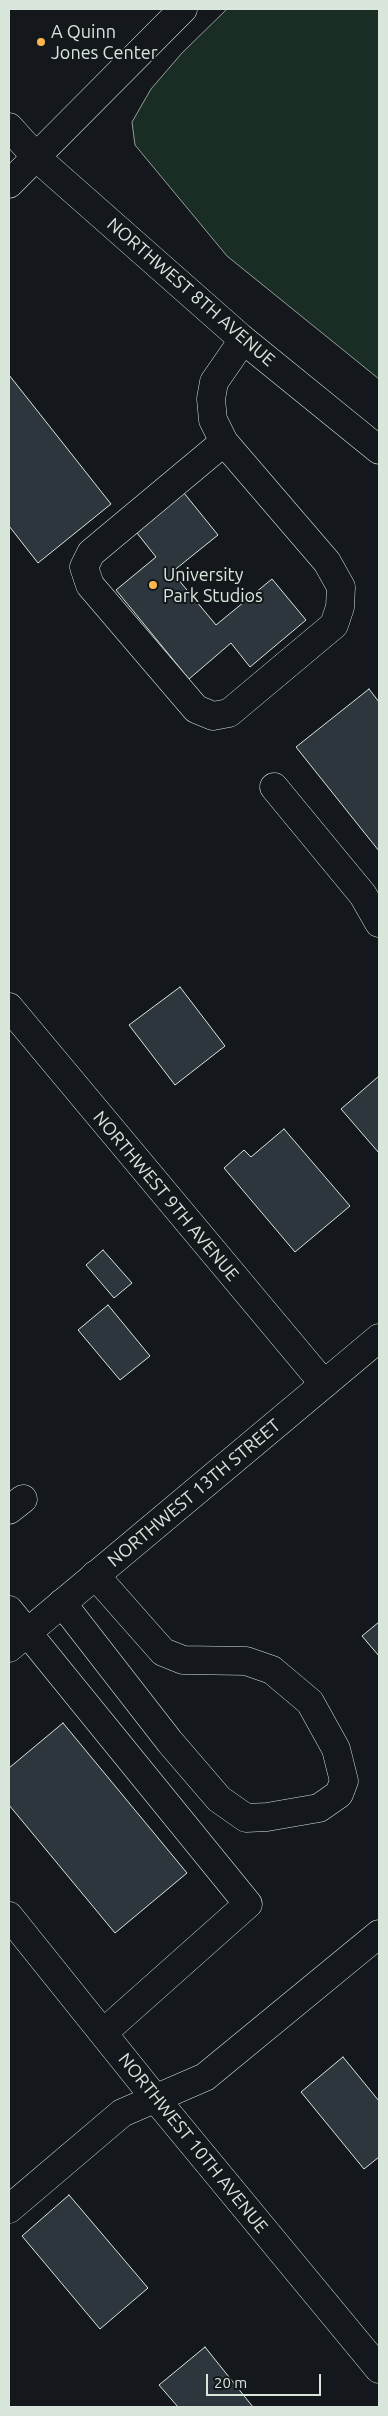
<!DOCTYPE html>
<style>
body{margin:0}
#map{position:relative;width:388px;height:2416px;overflow:hidden;background:#14181c;font-family:Ubuntu,sans-serif}
canvas{display:block}
.frame{position:absolute;inset:0;border:10px solid #d8e6dc;pointer-events:none}
.scale{position:absolute;left:206px;top:2374px;width:115px;height:22px;box-sizing:border-box;border:2px solid #d8e6dc;border-top:0;padding-left:6px;font-size:15px;line-height:18px;white-space:nowrap;color:#d8e6dc;-webkit-text-stroke:4px #14181c;paint-order:stroke}
</style>
<div id="map">
<canvas width="388" height="2416"></canvas>
<div class="frame"></div>
<div class="scale">20 m</div>
</div>
<script>
const c = document.querySelector('canvas').getContext('2d');
c.lineJoin = 'round';
function paint(path, color) {
  c.fillStyle = color;
  c.fill(path, 'evenodd');
}
function toPath(rows) {
  const path = new Path2D();
  for (const r of rows) {
    path.moveTo(r[0], r[1]);
    for (let i = 2; i < r.length; i += 2) path.lineTo(r[i], r[i + 1]);
  }
  return path;
}
function strokePath(path, color, width, dash) {
  c.strokeStyle = color;
  c.lineWidth = width;
  c.lineCap = dash ? 'butt' : 'round';
  c.setLineDash(dash || []);
  c.stroke(path);
}
function label(font, color, halo, rows, align = 'center') {
  c.font = font + ' Ubuntu,sans-serif';
  c.lineWidth = 4;
  c.setLineDash([]);
  c.textBaseline = 'middle';
  c.strokeStyle = halo;
  c.fillStyle = color;
  for (const [text, x, y, turn = 0] of rows) {
    c.save();
    c.translate(x, y);
    c.rotate((+turn || 0) * Math.PI / 180);
    c.textAlign = isNaN(turn) ? turn : align;
    if (halo) c.strokeText(text, 0, 0);
    c.fillText(text, 0, 0);
    c.restore();
  }
}
const green = toPath([
 [227,9,379,9,379,379,227,256,135,145,132,122,151,89,182,53,227,9]
]);
paint(green, '#1a2d24');
strokePath(green, '#939e99', 1);
const building = toPath([
 [9,375,111,504,38,563,9,526,9,375],
 [184,493,218,535,172,572,216,625,272,579,306,620,250,667,231,643,189,679,116,590,156,557,137,533,184,493],
 [369,689,379,702,379,851,296,747,369,689],
 [180,987,225,1046,175,1085,129,1025,180,987],
 [379,1076,379,1153,341,1109,379,1076],
 [284,1129,350,1206,295,1252,224,1168,244,1150,251,1157,284,1129],
 [103,1250,132,1283,114,1298,86,1265,103,1250],
 [108,1305,150,1356,120,1380,78,1330,108,1305],
 [379,1622,379,1656,362,1636,379,1622],
 [63,1723,187,1873,115,1933,9,1805,9,1768,63,1723],
 [343,2057,379,2101,379,2157,364,2169,301,2092,343,2057],
 [69,2195,148,2288,100,2329,22,2236,69,2195],
 [205,2347,253,2407,178,2407,159,2385,205,2347]
]);
paint(building, '#2c363c');
strokePath(building, '#d8e6dc', 1);
const minor = toPath([
 [9,127,37,158,241,338,379,450],
 [9,184,183,9],
 [224,442,327,562,341,587,340,607,334,625,229,713,213,716,196,709,90,585,84,567,91,553,224,442,213,420,211,399,214,382,243,340],
 [274,787,363,895,379,923],
 [9,1007,324,1384],
 [9,1510,23,1499],
 [62,1603,170,1742,219,1799,246,1818,267,1817,319,1808,339,1794,344,1781,336,1749,310,1702,272,1670,246,1661,183,1660,163,1652,95,1575],
 [9,1610,248,1904,103,2033],
 [9,1916,155,2098,379,2369],
 [9,2209,122,2113,205,2077,379,1934]
]);
const major = toPath([
 [9,1648,379,1338]
]);
strokePath(minor, '#d8e6dc', 29);
strokePath(major, '#d8e6dc', 29);
strokePath(minor, '#14181c', 28);
strokePath(major, '#14181c', 28);
for (const [x, y, r, color] of [
 [41,42,5,"#ffb74d"],
 [153,585,5,"#ffb74d"]
]) {
  const dot = new Path2D();
  dot.arc(x, y, r, 0, 2 * Math.PI);
  c.fillStyle = color;
  c.fill(dot);
  strokePath(dot, '#14181c', 2);
}
label('18px', '#d8e6dc', '#14181c', [
 ["A Quinn",51,32],
 ["Jones Center",51,53],
 ["University",163,575],
 ["Park Studios",163,596]
], 'left');
label('18px', '#d8e6dc', '#14181c', [
 ["NORTHWEST 8TH AVENUE",191,292,41],
 ["NORTHWEST 9TH AVENUE",166,1196,50],
 ["NORTHWEST 13TH STREET",194,1493,-40],
 ["NORTHWEST 10TH AVENUE",193,2143,51]
]);
</script>
